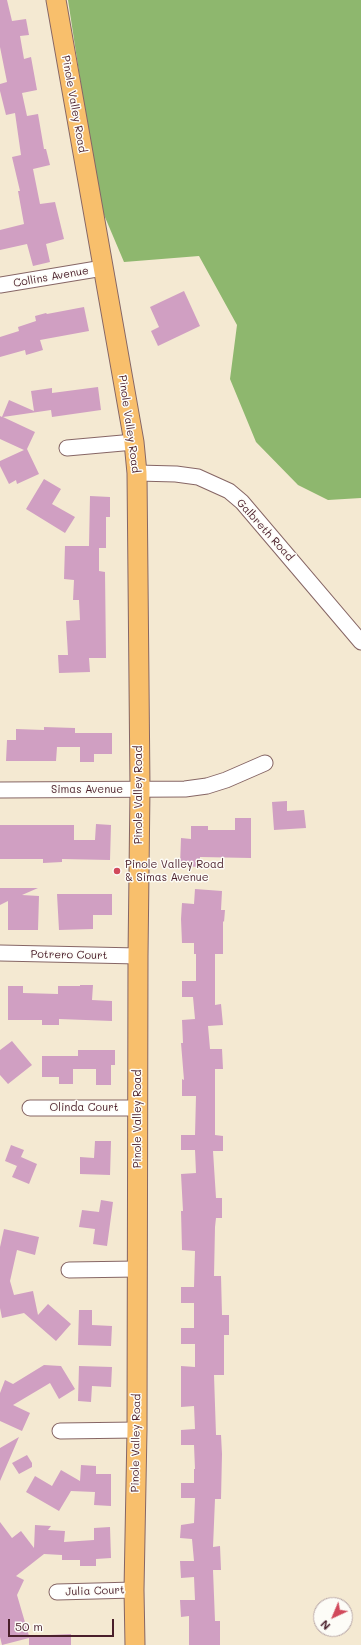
<!DOCTYPE html>
<style>
body{margin:0}
#map{position:relative;width:361px;height:1645px;overflow:hidden;background:#f4e9d2;font-family:Mali,sans-serif}
canvas{display:block}
.north{position:absolute;left:313px;top:1597px;width:40px;height:40px;box-sizing:border-box;background:#fdfcf7;border:1px solid #b5a4a5;border-radius:50%;rotate:224deg;font-size:11px;font-weight:700;line-height:16px;text-align:center;color:#4a1f2b}
.north::after{content:'';display:block;margin:auto;width:14px;height:18px;background:#d1495b;clip-path:polygon(50% 0,100% 100%,50% 72%,0 100%)}
.scale{position:absolute;left:8px;top:1619px;width:106px;height:18px;box-sizing:border-box;border:2px solid #4a1f2b;border-top:0;padding-left:5px;font-size:12px;line-height:14px;white-space:nowrap;color:#4a1f2b;-webkit-text-stroke:3px #fdfcf7;paint-order:stroke}
</style>
<div id="map">
<canvas width="361" height="1645"></canvas>
<div class="north">N</div>
<div class="scale">50 m</div>
</div>
<script>
const c = document.querySelector('canvas').getContext('2d');
c.lineJoin = 'round';
function paint(path, color) {
  c.fillStyle = color;
  c.fill(path, 'evenodd');
}
function toPath(rows) {
  const path = new Path2D();
  for (const r of rows) {
    path.moveTo(r[0], r[1]);
    for (let i = 2; i < r.length; i += 2) path.lineTo(r[i], r[i + 1]);
  }
  return path;
}
function strokePath(path, color, width, dash) {
  c.strokeStyle = color;
  c.lineWidth = width;
  c.lineCap = dash ? 'butt' : 'round';
  c.setLineDash(dash || []);
  c.stroke(path);
}
function label(font, color, halo, rows, align = 'center') {
  c.font = font + ' Mali,sans-serif';
  c.lineWidth = 3;
  c.setLineDash([]);
  c.textBaseline = 'middle';
  c.strokeStyle = halo;
  c.fillStyle = color;
  for (const [text, x, y, turn = 0] of rows) {
    c.save();
    c.translate(x, y);
    c.rotate((+turn || 0) * Math.PI / 180);
    c.textAlign = isNaN(turn) ? turn : align;
    if (halo) c.strokeText(text, 0, 0);
    c.fillText(text, 0, 0);
    c.restore();
  }
}
paint(toPath([
 [68,0,361,0,361,498,328,500,298,485,256,442,230,379,237,325,199,256,124,262,99,203]
]), '#8eb76e');
paint(toPath([
 [0,0,7,0,12,21,26,19,29,35,20,36,24,59,31,57,37,90,22,93,27,116,38,114,44,149,46,149,50,165,33,169,40,204,55,202,64,239,46,244,50,262,33,266,27,244,0,250,0,230,24,224,18,191,20,191,12,157,21,155,15,113,6,115,0,91,0,84,7,82,0,47],
 [184,291,200,326,158,346,151,331,159,327,150,307],
 [84,307,89,331,40,340,43,350,26,355,25,350,0,357,0,337,19,331,18,327,36,321,35,316,46,313,47,314],
 [98,387,101,410,52,417,51,410,3,417,35,432,27,449,39,474,17,484,16,480,9,484,0,466,0,461,24,450,0,439,0,416,2,417,9,400,34,411,31,391,52,388,52,393],
 [44,479,61,489,52,504,75,517,65,533,26,509],
 [90,496,110,497,110,517,106,517,106,548,99,548,99,571,105,572,106,658,89,658,90,672,59,673,58,655,68,655,66,621,80,620,79,600,73,600,74,580,64,579,65,546,89,546],
 [44,727,75,728,75,733,112,733,112,754,94,754,94,762,80,762,80,747,57,747,56,761,6,761,7,740,16,740,16,729,44,730],
 [287,801,287,811,304,810,306,828,274,830,272,802],
 [235,818,251,818,251,858,200,857,200,867,180,866,181,838,191,839,191,826,208,826,208,830,235,830],
 [96,824,111,825,110,860,62,859,62,862,43,863,43,859,0,859,0,825,74,825,74,840,95,840],
 [0,888,38,888,22,895,39,896,38,930,8,930,8,901,0,905],
 [195,889,222,891,221,910,225,910,224,922,223,921,223,954,215,954,215,1005,221,1004,223,1025,208,1026,210,1049,222,1049,223,1069,215,1069,215,1135,223,1136,223,1151,213,1151,216,1198,222,1198,222,1218,216,1218,215,1227,214,1276,221,1276,222,1315,229,1315,229,1335,224,1335,224,1375,214,1375,216,1435,221,1435,222,1454,221,1499,215,1499,213,1547,220,1546,221,1570,213,1570,215,1621,220,1621,220,1645,189,1645,189,1616,181,1617,180,1600,195,1600,194,1577,181,1578,180,1561,194,1561,192,1539,180,1538,181,1525,194,1523,195,1498,181,1498,181,1483,194,1483,194,1469,195,1469,194,1445,181,1445,181,1430,195,1429,194,1406,181,1407,181,1366,195,1367,195,1344,181,1344,181,1328,194,1328,194,1303,181,1303,181,1287,194,1287,195,1251,182,1250,181,1211,183,1211,181,1174,196,1173,195,1150,181,1150,181,1135,195,1135,196,1096,182,1096,182,1079,184,1080,181,1043,183,1043,182,1020,195,1019,193,997,182,997,182,981,196,981,196,954,194,954,194,943,182,943,181,919,182,903,194,904],
 [57,894,112,894,112,915,93,915,93,929,59,930],
 [80,985,93,985,92,1000,112,1001,112,1021,59,1019,59,1025,42,1025,42,1020,8,1020,8,986,23,986,23,993,58,994,58,986,80,986],
 [12,1041,32,1065,8,1084,0,1075,0,1050],
 [78,1050,115,1050,115,1065,111,1065,111,1085,96,1085,96,1069,73,1069,73,1084,59,1084,59,1077,42,1077,42,1056,78,1056],
 [95,1141,111,1141,110,1175,80,1174,80,1157,94,1158],
 [11,1145,24,1150,17,1166,5,1161],
 [21,1157,37,1164,29,1184,12,1177],
 [101,1200,113,1202,107,1246,93,1244,95,1229,79,1227,82,1210,99,1212],
 [4,1229,39,1237,35,1255,17,1250,10,1281,14,1295,33,1291,38,1315,48,1304,71,1324,56,1341,24,1313,2,1318,0,1308,0,1247],
 [79,1310,92,1310,92,1325,112,1326,111,1346,78,1345],
 [44,1365,61,1366,75,1389,59,1399,50,1383,13,1405,30,1413,22,1431,0,1421,0,1393,5,1380,13,1384],
 [79,1366,112,1367,111,1387,92,1386,91,1402,78,1401],
 [19,1437,0,1481,0,1448],
 [27,1455,32,1463,32,1467,19,1474,12,1463],
 [81,1465,96,1466,96,1474,111,1474,111,1506,94,1505,95,1492,71,1491,59,1511,26,1492,35,1476,52,1486,61,1470,80,1481],
 [0,1522,12,1538,21,1531,34,1548,35,1525,51,1526,48,1530,65,1531,64,1542,94,1540,94,1528,110,1527,111,1558,96,1559,96,1566,80,1566,80,1560,62,1560,62,1555,44,1554,16,1576,24,1580,17,1595,29,1636,71,1634,71,1645,29,1645,29,1638,2,1645,0,1637]
]), '#d09fc2');
const minor = toPath([
 [0,285,103,268],
 [67,448,134,442],
 [137,473,176,474,198,477,229,491,242,502,361,642],
 [0,790,185,789,207,786,226,780,265,763],
 [0,953,138,956],
 [30,1108,138,1108],
 [69,1270,137,1269],
 [60,1431,137,1430],
 [57,1592,134,1590]
]);
const major = toPath([
 [56,0,134,442,137,473,140,789,138,956,137,1430,134,1590,135,1645]
]);
strokePath(minor, '#866665', 17);
strokePath(major, '#866665', 21);
strokePath(minor, '#fff', 15);
strokePath(major, '#f8bf6c', 19);
for (const [x, y, r, color] of [
 [117,871,4,"#d1495b"]
]) {
  const dot = new Path2D();
  dot.arc(x, y, r, 0, 2 * Math.PI);
  c.fillStyle = color;
  c.fill(dot);
  strokePath(dot, '#fdfcf7', 1.5);
}
label('11px', '#4a1f2b', '#fdfcf7', [
 ["Pinole Valley Road",74,104,80],
 ["Collins Avenue",51,277,-10],
 ["Pinole Valley Road",129,424,82],
 ["Galbreth Road",265,530,48],
 ["Simas Avenue",87,790],
 ["Pinole Valley Road",139,795,-90],
 ["Potrero Court",69,955,1],
 ["Olinda Court",84,1108],
 ["Pinole Valley Road",138,1119,-90],
 ["Pinole Valley Road",136,1443,-89],
 ["Julia Court",95,1591,-2]
]);
label('11px', '#4a1f2b', '#fdfcf7', [
 ["Pinole Valley Road",125,865],
 ["& Simas Avenue",125,878]
], 'left');
</script>
